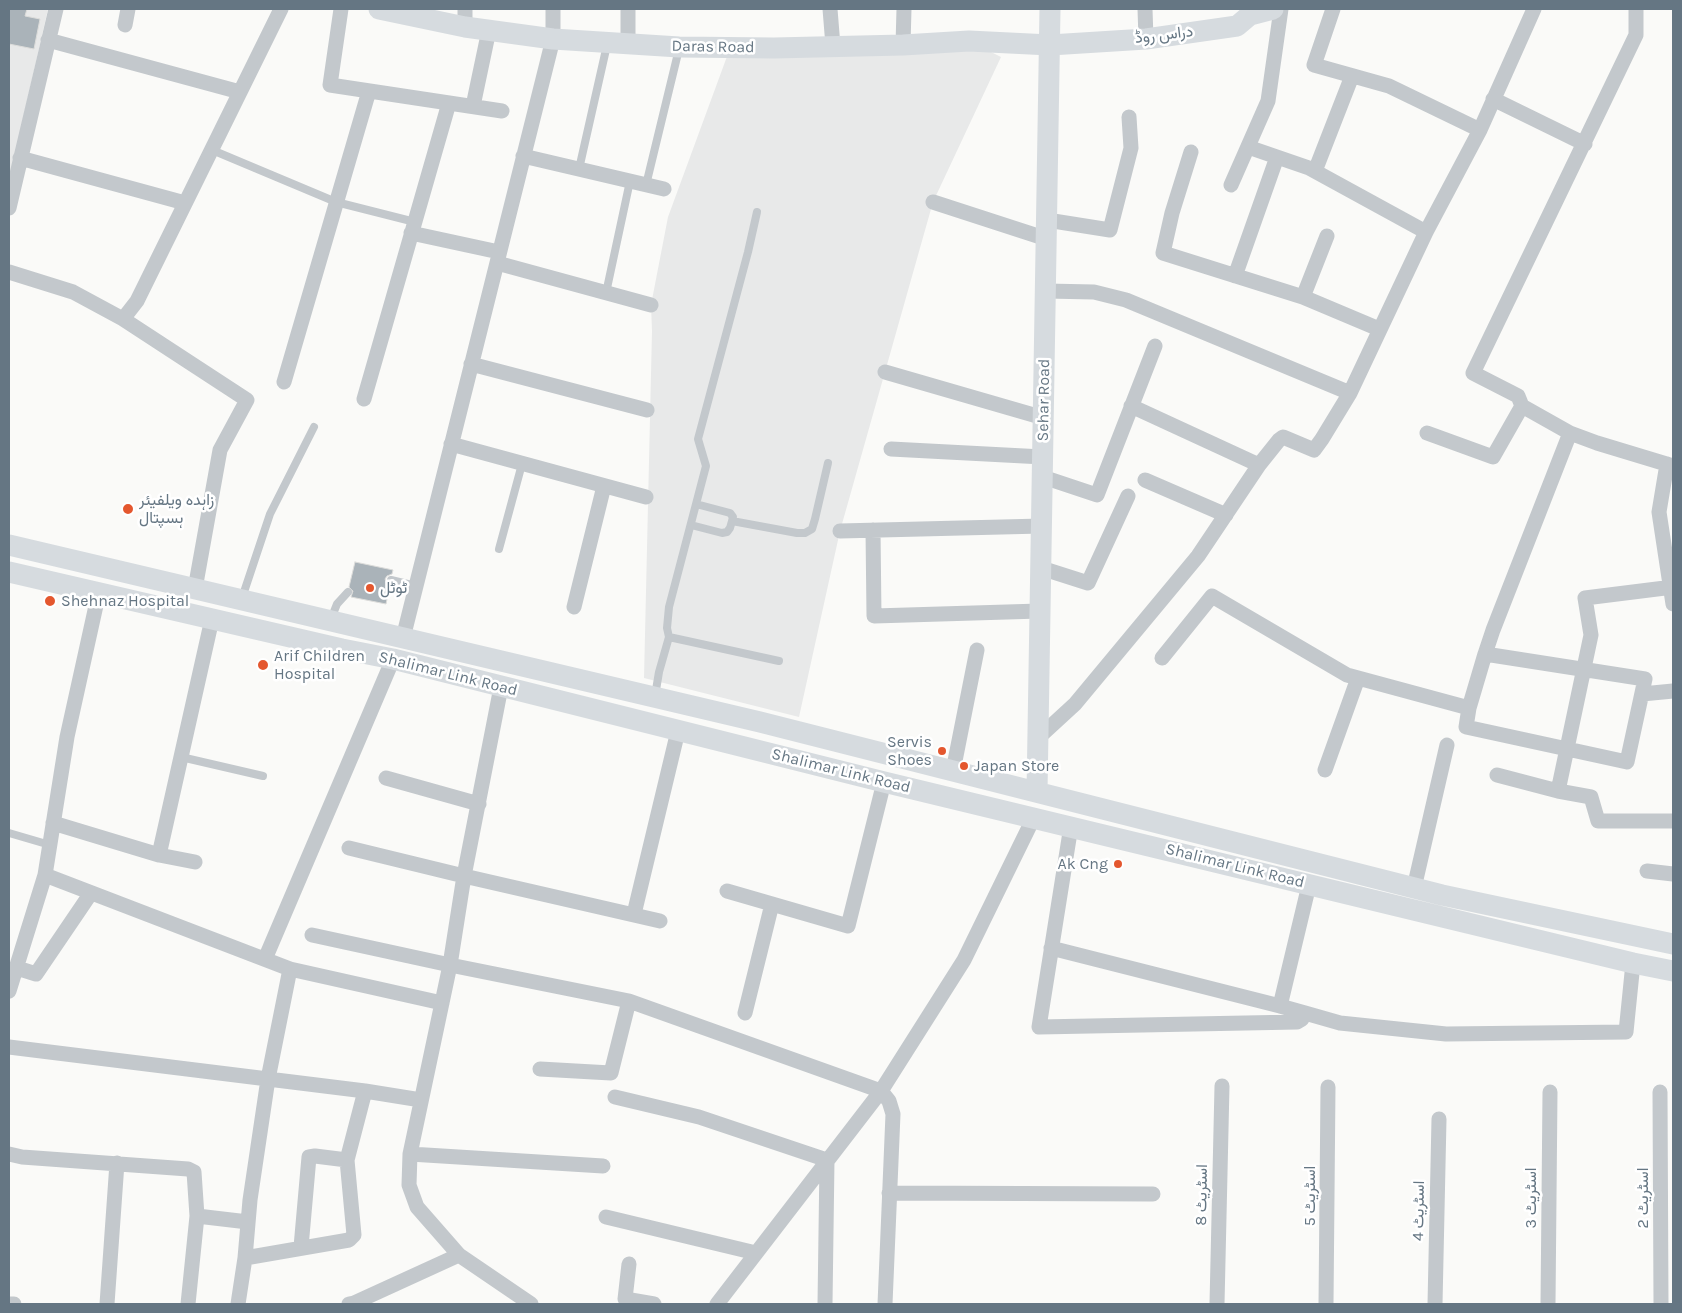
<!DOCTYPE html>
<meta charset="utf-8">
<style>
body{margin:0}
#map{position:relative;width:1682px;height:1313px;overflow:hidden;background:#fafaf8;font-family:Karla,sans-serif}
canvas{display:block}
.frame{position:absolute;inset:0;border:10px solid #657683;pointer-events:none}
</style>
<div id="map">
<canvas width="1682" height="1313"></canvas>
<div class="frame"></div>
</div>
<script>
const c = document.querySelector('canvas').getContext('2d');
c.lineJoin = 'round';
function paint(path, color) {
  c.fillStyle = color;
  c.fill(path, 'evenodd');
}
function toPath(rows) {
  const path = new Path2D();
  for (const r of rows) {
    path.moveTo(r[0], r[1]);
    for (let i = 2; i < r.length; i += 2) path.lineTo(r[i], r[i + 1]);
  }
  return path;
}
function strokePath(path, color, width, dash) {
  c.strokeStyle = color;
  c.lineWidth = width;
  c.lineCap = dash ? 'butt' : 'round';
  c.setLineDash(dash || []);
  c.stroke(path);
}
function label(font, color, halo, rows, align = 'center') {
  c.font = font + ' Karla,Vazirmatn,sans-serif';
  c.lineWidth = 5;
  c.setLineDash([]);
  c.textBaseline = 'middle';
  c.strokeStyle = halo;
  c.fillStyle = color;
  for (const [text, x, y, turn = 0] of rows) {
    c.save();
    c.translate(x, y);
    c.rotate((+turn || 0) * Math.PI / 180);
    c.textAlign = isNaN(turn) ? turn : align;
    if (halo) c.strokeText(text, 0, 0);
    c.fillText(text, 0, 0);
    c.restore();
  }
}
paint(toPath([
 [9,9,48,9,9,180],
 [969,41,1001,57,933,202,840,531,799,717,644,678,652,331,651,305,668,217,729,51]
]), '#e8e9e9');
const building = toPath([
 [9,9,27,9,25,16,40,19,34,49,9,44,9,9],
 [355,562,393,570,392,574,387,576,385,579,387,584,390,585,386,604,351,597,353,591,349,587,355,562]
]);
paint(building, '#aab3b9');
strokePath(building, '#dcdcda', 1);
strokePath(toPath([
 [212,150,336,202,415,222],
 [579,169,607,45],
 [646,185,679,49],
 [606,293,630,181],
 [696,504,730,513,733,517,732,521,797,533,805,533,812,529,815,519,828,463],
 [691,525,722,533,727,532,730,528,732,521],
 [499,549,522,464],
 [391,580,416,586],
 [242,598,270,514,314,427],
 [331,619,337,604,348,592],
 [669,637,667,628,669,607,706,466,698,439,748,252,757,212],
 [655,696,659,672,669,637,779,661],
 [181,757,263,776],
 [9,833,50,845]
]), '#c3c8cc', 8);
strokePath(toPath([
 [341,9,330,85,502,111],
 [628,9,628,44],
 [830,9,833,46],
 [1145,9,1146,39],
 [1333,9,1314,65,1389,86,1480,130],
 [1636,9,1636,35,1473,373,1518,396,1522,406,1570,433,1597,443,1673,466],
 [125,25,128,9],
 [465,27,465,9],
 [48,40,240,92],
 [903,45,904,9],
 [1493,99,1585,144],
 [473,106,489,30],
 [1248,147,1309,168,1426,232],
 [1191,152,1172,213,1163,253,1303,297,1379,329],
 [523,156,664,189],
 [20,158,185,203],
 [1315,171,1352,76],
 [1231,185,1268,101,1281,9],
 [933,202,1047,239],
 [9,208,56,9],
 [1047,220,1110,230,1131,148,1129,117],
 [411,233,499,252],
 [497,263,651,305],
 [9,272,73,292,123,319],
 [1235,276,1277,157],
 [1046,291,1094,292,1126,300,1350,393],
 [1303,297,1327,236],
 [471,364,647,410],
 [885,372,1044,418],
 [284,382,369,91],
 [364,399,449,103],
 [1131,406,1259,465],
 [1427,433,1493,457,1522,406],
 [451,444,646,497],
 [891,449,1043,457],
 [1667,464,1659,512,1673,604],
 [1043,477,1097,495,1155,346],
 [1145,480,1226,515],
 [873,530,874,616,1040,611],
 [840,531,1042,526],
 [1041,568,1088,583,1128,496],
 [195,589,220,450,247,400,123,319,137,301,281,9],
 [574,607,604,486],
 [403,638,553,39,553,9],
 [1485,654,1645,679,1627,762,1466,727,1469,708,1485,654,1493,630,1570,433],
 [1162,658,1212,596,1347,675,1469,708],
 [501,687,464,876,450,965,410,1154,409,1185,417,1207,459,1255,531,1304],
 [1642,694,1673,691],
 [1038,738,1075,704,1198,556,1259,465,1279,440,1283,437,1314,450,1322,439,1350,393,1426,232,1480,130,1534,9],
 [1325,770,1358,678],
 [953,771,977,650],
 [1497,775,1558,791,1591,797,1598,821,1673,821],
 [386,778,479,804],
 [1558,791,1591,635,1585,598,1673,587],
 [53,823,159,855],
 [1071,826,1039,1027,1297,1022,1302,1019,1305,1013,1340,1023,1446,1034,1626,1032,1633,963],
 [349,848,464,876,660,921],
 [195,862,159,855,212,619],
 [1647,871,1673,874],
 [45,875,290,969,442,1003],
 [1414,888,1447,745],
 [727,891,848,926,884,782],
 [634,914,678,731],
 [312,935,450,965,629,1001,881,1091,889,1101,893,1114,885,1304],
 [1051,948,1280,1006,1305,1013],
 [265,959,393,659],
 [17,968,36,974,91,893],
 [9,991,45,875,67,737,99,592],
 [1280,1006,1309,885],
 [745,1013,772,904],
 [9,1047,365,1091,421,1100],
 [540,1069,611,1073,629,1001],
 [1660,1092,1661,1304],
 [615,1097,699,1117,827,1160,825,1304],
 [9,1154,22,1157,188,1169,194,1172,197,1216,188,1304],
 [410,1154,603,1166],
 [889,1193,1153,1194],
 [197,1216,248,1222],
 [606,1217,756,1253],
 [301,1247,309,1157,315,1156,347,1160],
 [245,1258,349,1240,354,1235,347,1160,365,1091],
 [629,1264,625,1299,654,1304],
 [9,1304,14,1304],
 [107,1304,117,1163],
 [238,1304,245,1258,250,1200,268,1079,290,969],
 [349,1304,354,1303,459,1255],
 [717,1304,881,1091,964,960,1034,817],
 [1217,1304,1222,1086],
 [1326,1304,1328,1087],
 [1435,1304,1439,1119],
 [1548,1304,1550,1092]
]), '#c3c8cc', 15);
strokePath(toPath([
 [379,9,465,27,553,39,679,47,774,48,903,45,969,41,1050,45,1146,39,1237,26,1250,15,1273,9],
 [9,545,760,722,1442,895,1673,944],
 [9,572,342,649,393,659,884,782,1633,963,1673,971],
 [1037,792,1050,9]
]), '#d6dbdf', 21);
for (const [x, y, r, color] of [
 [128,509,6,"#e4572e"],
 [370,588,5,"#e4572e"],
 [50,601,6,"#e4572e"],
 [263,665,6,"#e4572e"],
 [942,751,5,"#e4572e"],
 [964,766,5,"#e4572e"],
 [1118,864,5,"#e4572e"]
]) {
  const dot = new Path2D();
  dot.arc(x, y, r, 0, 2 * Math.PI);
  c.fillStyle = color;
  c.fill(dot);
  strokePath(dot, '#fff', 2);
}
label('16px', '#657683', '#fff', [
 ["دراس روڈ",1164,35,-7],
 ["Daras Road",713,47,1],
 ["Sehar Road",1044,400,-89],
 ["Shalimar Link Road",448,674,14],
 ["Shalimar Link Road",841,771,14],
 ["Shalimar Link Road",1235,866,14],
 ["اسٹریٹ 8",1202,1195,-89],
 ["اسٹریٹ 5",1310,1196,-90],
 ["اسٹریٹ 3",1531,1198,-90],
 ["اسٹریٹ 2",1643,1198,-90],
 ["اسٹریٹ 4",1419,1211,-89]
]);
label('16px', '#657683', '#fff', [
 ["زاہدہ ویلفیئر",139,500],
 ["ہسپتال",139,518],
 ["ٹوٹل",380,588],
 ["Shehnaz Hospital",61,601],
 ["Arif Children",274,656],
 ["Hospital",274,674],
 ["Servis",932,742,"right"],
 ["Shoes",932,760,"right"],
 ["Japan Store",974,766],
 ["Ak Cng",1108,864,"right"]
], 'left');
</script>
